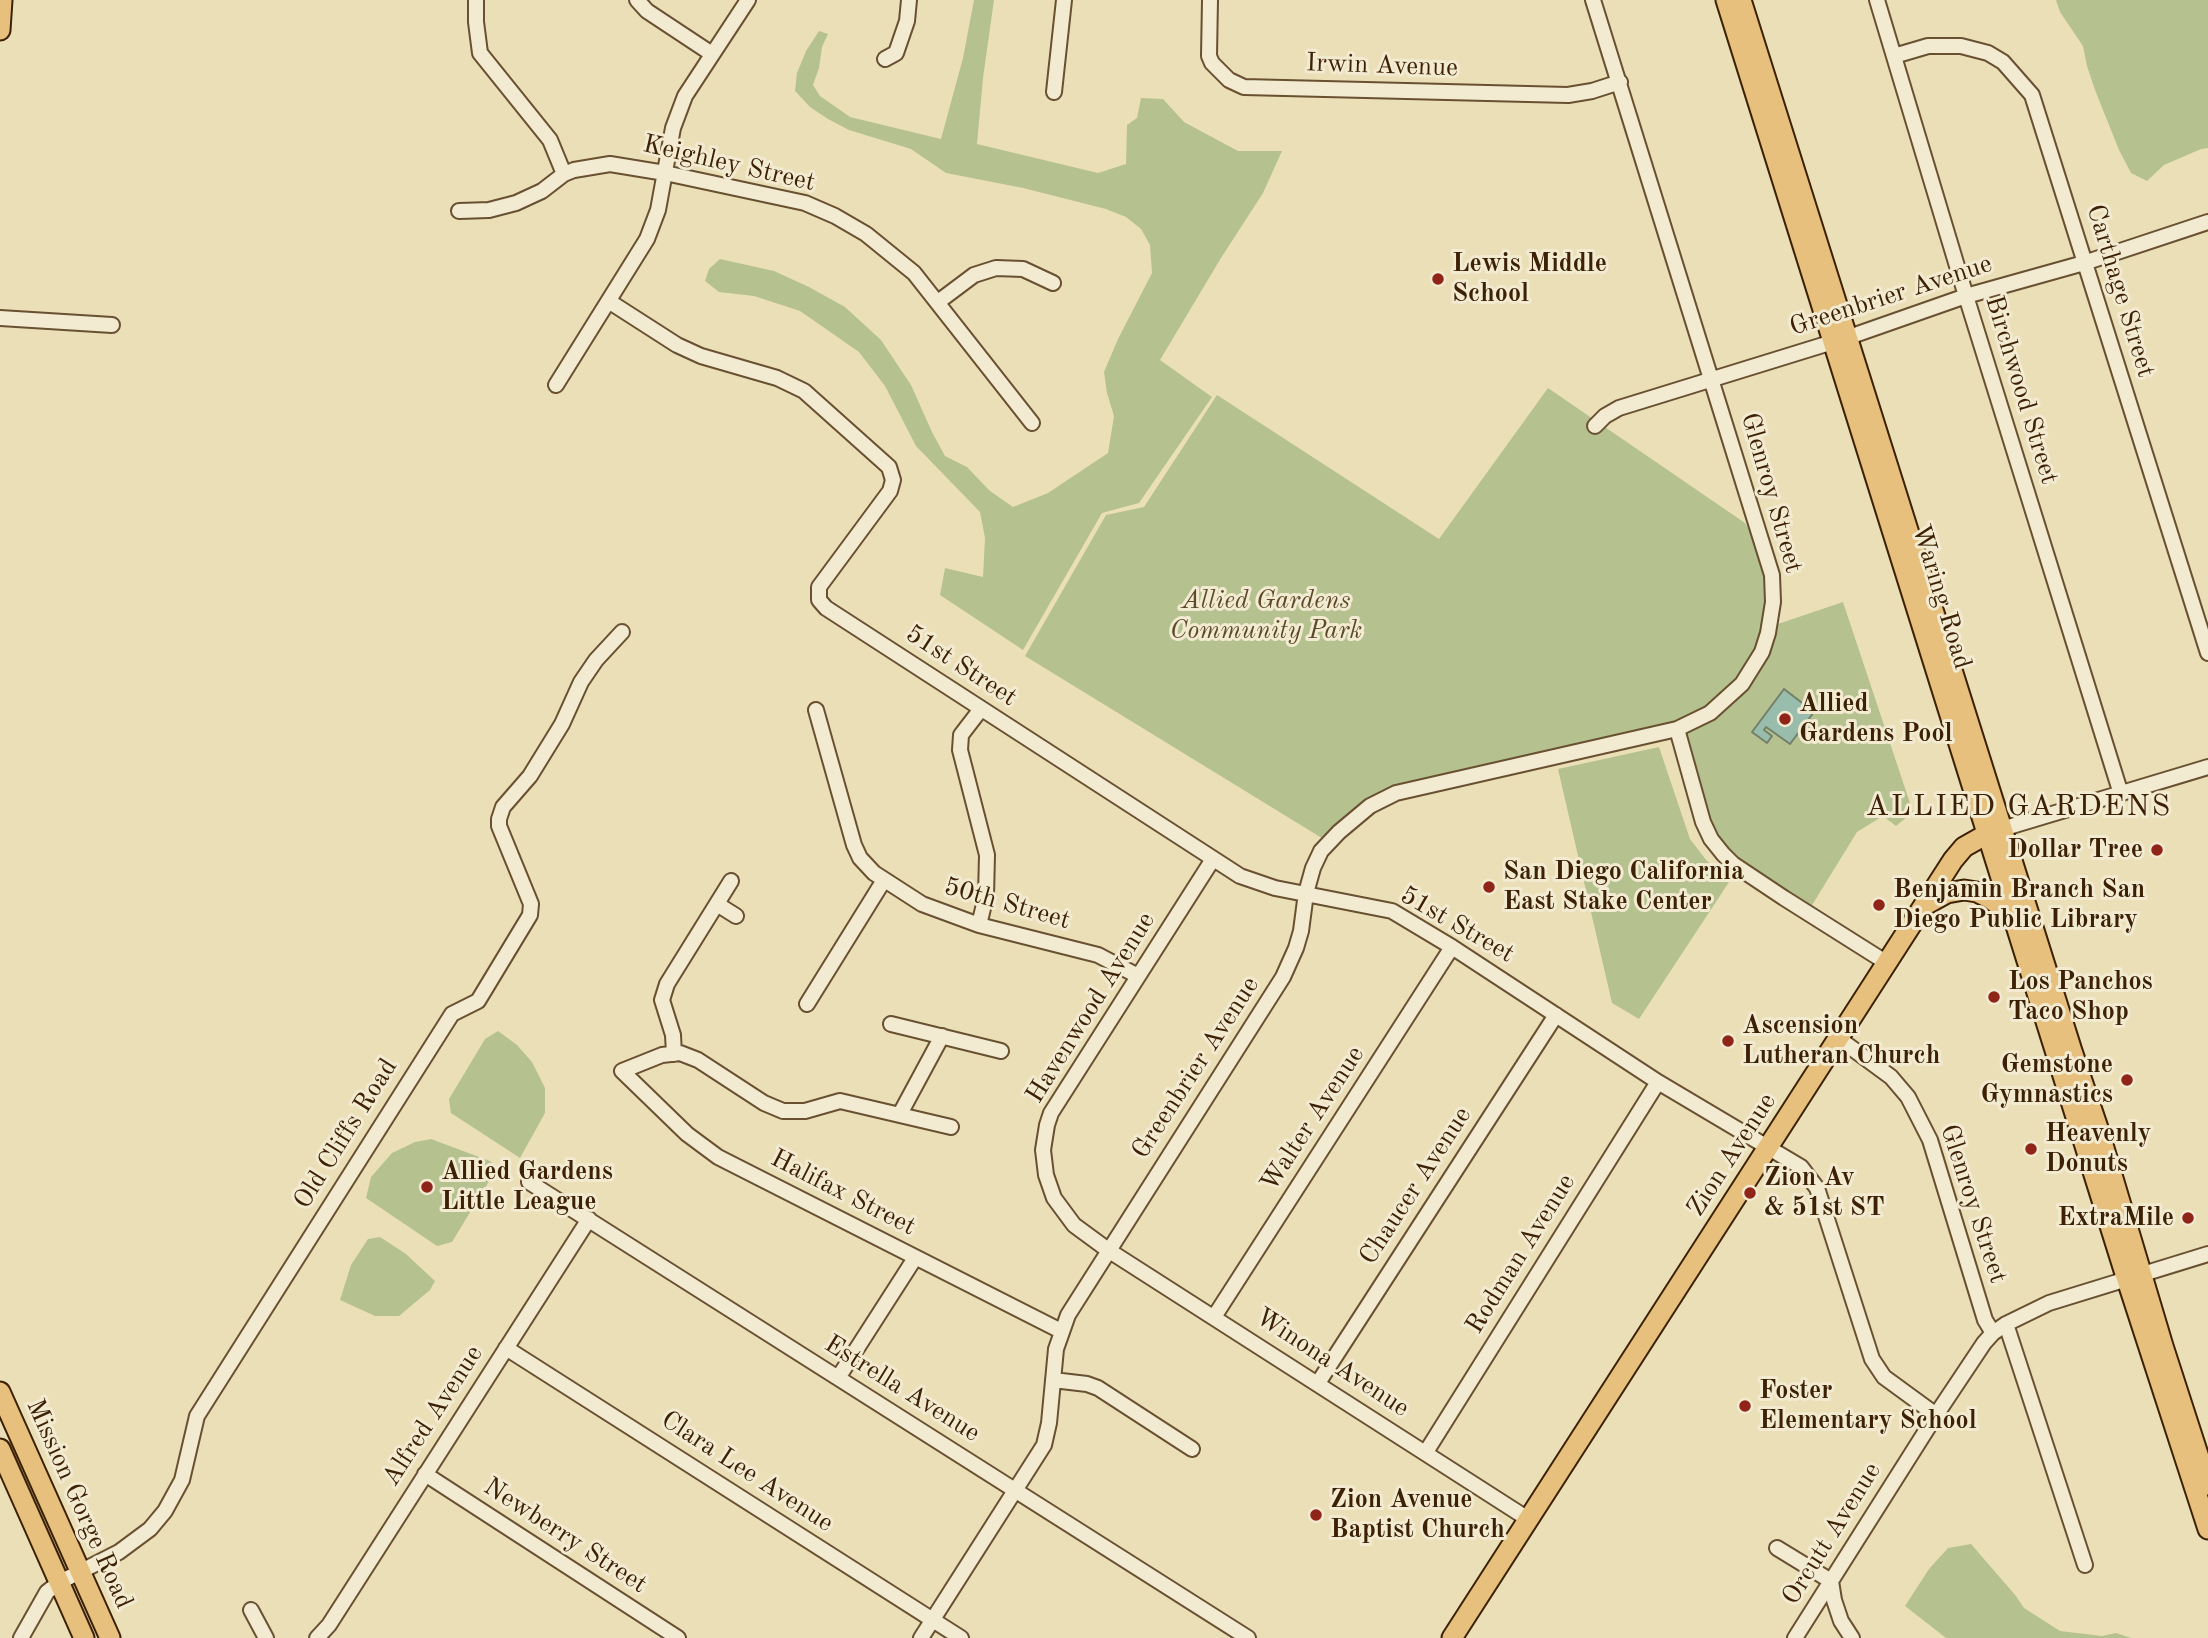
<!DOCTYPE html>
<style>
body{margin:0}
canvas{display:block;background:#ebdfb8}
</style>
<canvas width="2208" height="1638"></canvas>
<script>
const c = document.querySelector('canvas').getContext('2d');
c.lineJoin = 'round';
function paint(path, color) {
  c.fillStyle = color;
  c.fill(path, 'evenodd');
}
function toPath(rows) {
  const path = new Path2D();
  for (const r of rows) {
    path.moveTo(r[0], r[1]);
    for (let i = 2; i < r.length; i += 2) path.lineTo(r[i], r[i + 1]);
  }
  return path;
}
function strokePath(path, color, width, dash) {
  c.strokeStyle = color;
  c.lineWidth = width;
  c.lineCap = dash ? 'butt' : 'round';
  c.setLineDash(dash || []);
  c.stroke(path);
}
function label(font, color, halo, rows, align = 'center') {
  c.font = font + ' "Old Standard TT",serif';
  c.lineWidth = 6;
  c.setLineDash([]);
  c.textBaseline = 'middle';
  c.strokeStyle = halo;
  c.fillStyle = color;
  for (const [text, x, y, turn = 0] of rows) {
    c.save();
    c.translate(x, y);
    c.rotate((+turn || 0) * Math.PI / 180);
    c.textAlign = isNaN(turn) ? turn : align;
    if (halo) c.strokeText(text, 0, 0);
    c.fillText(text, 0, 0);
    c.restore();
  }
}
paint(toPath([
 [974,0,994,0,983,78,977,144,1098,173,1126,164,1127,125,1137,118,1141,98,1163,99,1184,122,1238,151,1282,151,1263,193,1221,258,1160,360,1212,397,1139,503,1102,513,1023,650,940,595,945,568,983,577,985,538,980,512,916,446,885,386,859,352,800,311,754,296,719,292,705,281,709,269,720,259,774,271,809,287,845,307,881,340,911,385,932,432,945,456,967,467,990,491,1013,507,1048,493,1108,453,1114,416,1107,393,1104,372,1118,339,1152,273,1150,245,1141,229,1126,217,1106,209,1023,188,946,173,911,149,849,130,828,119,810,107,795,91,797,73,806,51,819,31,828,34,822,47,819,68,813,85,820,96,850,117,941,139,963,58],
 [2056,0,2208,0,2208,148,2201,149,2164,165,2147,181,2131,173,2119,150,2095,90,2087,66,2083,46,2060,12],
 [1548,388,1745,523,1769,564,1769,627,1843,602,1913,812,1896,826,1883,816,1857,832,1809,910,1720,850,1676,729,1396,794,1330,843,1025,656,1106,515,1144,507,1217,395,1439,539],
 [1659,747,1690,839,1707,861,1731,879,1639,1019,1612,1003,1558,769],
 [498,1031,517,1045,532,1062,545,1088,545,1113,520,1158,451,1113,449,1099,485,1039],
 [431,1139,490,1161,497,1168,452,1242,437,1246,366,1198,371,1177,392,1153,415,1142],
 [380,1237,406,1254,435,1281,430,1290,399,1316,375,1316,340,1300,351,1265,368,1239],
 [1971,1544,2016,1596,2024,1608,2060,1631,2102,1636,2116,1633,2131,1638,1946,1638,1905,1606,1929,1569,1948,1548]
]), '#b5c290');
const water = toPath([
 [1784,689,1814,712,1790,744,1766,727,1764,730,1772,736,1767,743,1752,732,1784,689]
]);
paint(water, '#98bdac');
strokePath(water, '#747f69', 2);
const minor = toPath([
 [476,0,476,22,480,53,550,140,564,174],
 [637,0,647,11,712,54],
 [1210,0,1209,56,1212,63,1229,80,1244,87,1568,95,1592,91,1620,82],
 [1877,0,1966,296,2121,794],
 [1894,56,1928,46,1961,46,1988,53,2003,62,2032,95,2208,653],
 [885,59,896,53,907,21,909,0],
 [1054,92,1064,0],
 [459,211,489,210,516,203,542,191,564,174,574,170,610,164,665,173,805,203,835,216,866,234,914,273,1032,423],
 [610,302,677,345,701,356,777,378,804,391,889,467,893,480,890,491,819,587,819,600,826,608,1240,876,1275,888,1392,911,1452,947,1658,1082,1801,1167,1817,1188,1872,1359,1884,1377,1936,1415],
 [938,302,974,275,996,268,1023,269,1053,283],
 [0,318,112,325],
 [556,385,647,239,658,210,673,128,685,96,748,0],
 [1595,426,1605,416,1619,408,1849,337,1966,296,2084,263,2208,222],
 [816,710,854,845,860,858,874,873,922,904,979,925,1098,955,1138,976],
 [1677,729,1703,822,1711,839,1723,854,1733,864,1784,898,1887,963],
 [2002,829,2208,767],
 [1213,859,1051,1113,1047,1125,1043,1150,1046,1175,1054,1198,1074,1225,1108,1250,1528,1519],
 [717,904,736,916],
 [979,925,986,896,987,855,960,750,961,735,981,709],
 [807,1004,884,880],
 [891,1024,1001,1051],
 [1838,1038,1891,1077,1908,1097,1930,1140,1985,1320,1993,1333],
 [674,1054,673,1035,662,1000,667,984,731,881],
 [900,1114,942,1036],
 [951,1127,840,1101,805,1111,783,1111,764,1103,698,1060,680,1053,662,1055,622,1071,687,1134,718,1157,1061,1331],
 [529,1182,1248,1638],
 [1214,1317,1452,947],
 [2006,1324,2085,1565],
 [506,1348,961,1638],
 [838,1378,915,1258],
 [1053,1380,1087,1384,1098,1388,1192,1449],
 [1318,1383,1556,1015],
 [1426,1452,1658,1082],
 [425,1474,678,1638],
 [1777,1548,1831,1581],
 [1831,1581,1834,1600,1841,1621,1852,1638],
 [251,1610,266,1638],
 [21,1638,47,1592,60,1582,119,1552,150,1529,165,1511,182,1480,197,1416,452,1014,478,1001,530,915,531,904,499,826,499,819,503,807,530,776,562,724,581,682,596,660,622,632],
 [317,1638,329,1625,589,1219],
 [921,1638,1044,1445,1049,1423,1056,1349,1068,1315,1283,977,1296,948,1301,931,1306,893,1313,868,1321,851,1339,832,1370,806,1396,793,1677,729,1710,713,1742,684,1762,652,1768,633,1773,602,1772,575,1593,0],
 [1795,1638,1936,1415,1984,1343,1993,1333,2006,1324,2049,1303,2208,1254]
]);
const major = toPath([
 [1726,0,2127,1280,2208,1529],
 [1741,0,2072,1051,2098,1128,2163,1346,2208,1485],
 [0,30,2,0],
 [1927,904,1947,893,1964,890,1977,892,1991,899,2012,916],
 [0,1392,110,1638],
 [0,1449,84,1638],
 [1452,1638,1953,860,1964,847,1987,834,1998,831]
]);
strokePath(minor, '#685031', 18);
strokePath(major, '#3d2104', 23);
strokePath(minor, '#f2ead1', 14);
strokePath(major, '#e6c07c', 19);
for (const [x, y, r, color] of [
 [1438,279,7,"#8f2418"],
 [1785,719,7,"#8f2418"],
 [2157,850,7,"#8f2418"],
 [1489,887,7,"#8f2418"],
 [1879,905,7,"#8f2418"],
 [1994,997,7,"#8f2418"],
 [1728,1041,7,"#8f2418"],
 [2127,1080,7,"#8f2418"],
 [2031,1149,7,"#8f2418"],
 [427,1187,7,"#8f2418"],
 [1750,1193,7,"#8f2418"],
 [2188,1218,7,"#8f2418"],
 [1745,1406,7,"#8f2418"],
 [1316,1515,7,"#8f2418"]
]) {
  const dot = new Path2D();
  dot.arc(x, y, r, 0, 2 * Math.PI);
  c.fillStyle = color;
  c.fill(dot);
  strokePath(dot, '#f2ead1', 2.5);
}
label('26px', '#3d2104', '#f2ead1', [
 ["Irwin Avenue",1382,66,2],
 ["Keighley Street",729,164,13],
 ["Carthage Street",2120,291,73],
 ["Greenbrier Avenue",1891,296,-18],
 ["Birchwood Street",2021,390,73],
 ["Glenroy Street",1771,493,74],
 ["Waring Road",1941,597,73],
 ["51st Street",961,666,33],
 ["50th Street",1007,904,16],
 ["51st Street",1457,925,30],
 ["Havenwood Avenue",1091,1008,-58],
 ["Greenbrier Avenue",1196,1068,-57],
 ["Walter Avenue",1313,1119,-57],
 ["Old Cliffs Road",346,1134,-58],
 ["Zion Avenue",1732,1155,-57],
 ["Chaucer Avenue",1416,1186,-57],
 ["Halifax Street",843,1193,27],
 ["Glenroy Street",1973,1204,72],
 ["Rodman Avenue",1521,1254,-58],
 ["Winona Avenue",1332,1363,33],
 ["Estrella Avenue",902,1389,32],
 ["Alfred Avenue",433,1416,-57],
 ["Clara Lee Avenue",747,1472,33],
 ["Mission Gorge Road",79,1504,66],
 ["Orcutt Avenue",1832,1534,-58],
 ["Newberry Street",565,1536,33]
]);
label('bold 26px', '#3d2104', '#f2ead1', [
 ["Lewis Middle",1452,264],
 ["School",1452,294],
 ["Allied",1799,704],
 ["Gardens Pool",1799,734],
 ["Dollar Tree",2143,850,"right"],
 ["San Diego California",1503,872],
 ["East Stake Center",1503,902],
 ["Benjamin Branch San",1893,890],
 ["Diego Public Library",1893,920],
 ["Los Panchos",2008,982],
 ["Taco Shop",2008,1012],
 ["Ascension",1742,1026],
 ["Lutheran Church",1742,1056],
 ["Gemstone",2113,1065,"right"],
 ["Gymnastics",2113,1095,"right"],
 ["Heavenly",2045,1134],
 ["Donuts",2045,1164],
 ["Allied Gardens",441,1172],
 ["Little League",441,1202],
 ["Zion Av",1764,1178],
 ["& 51st ST",1764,1208],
 ["ExtraMile",2174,1218,"right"],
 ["Foster",1759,1391],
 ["Elementary School",1759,1421],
 ["Zion Avenue",1330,1500],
 ["Baptist Church",1330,1530]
], 'left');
label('italic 26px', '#5b4927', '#f2ead1', [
 ["Allied Gardens",1266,601],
 ["Community Park",1266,631]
]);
c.letterSpacing = '2px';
label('30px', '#3d2104', '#f2ead1', [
 ["ALLIED GARDENS",2019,807]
]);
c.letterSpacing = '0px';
</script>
